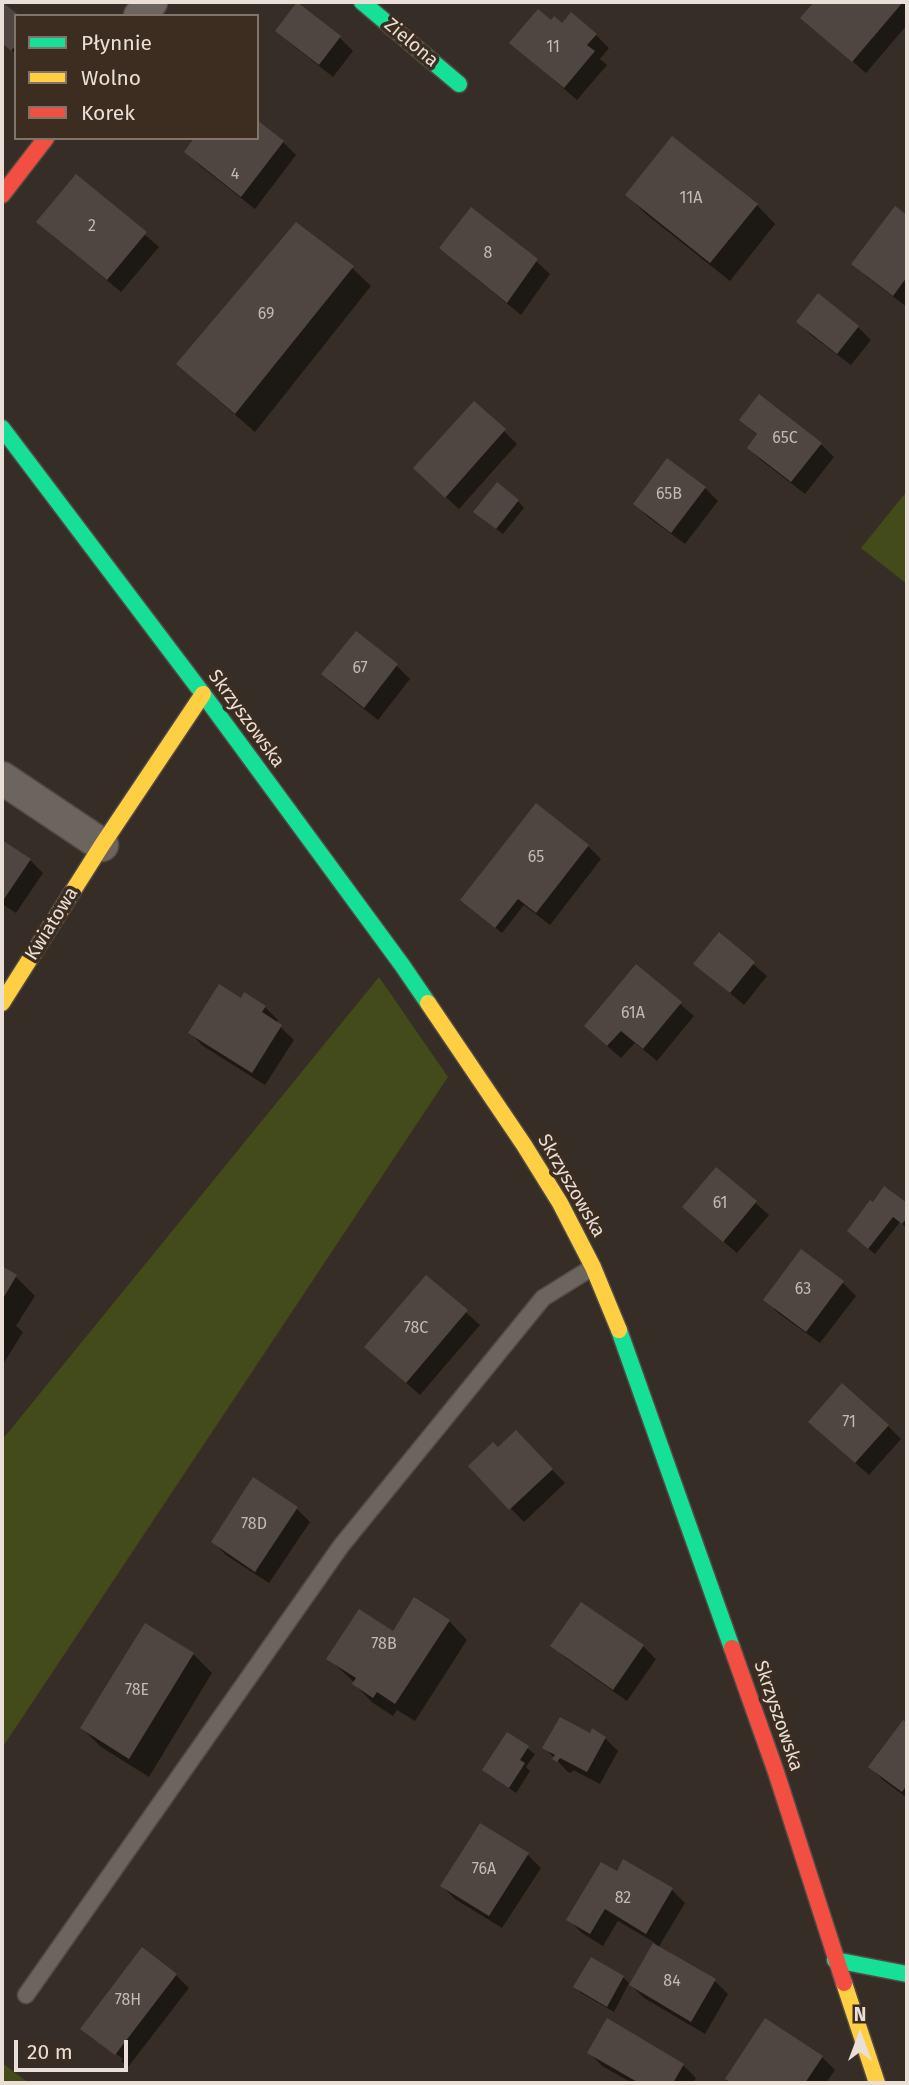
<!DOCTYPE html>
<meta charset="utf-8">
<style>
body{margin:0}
#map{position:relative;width:909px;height:2085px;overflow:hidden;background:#362e26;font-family:"Fira Sans",sans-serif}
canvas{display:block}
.frame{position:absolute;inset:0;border:4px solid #e9dfd7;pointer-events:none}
.legend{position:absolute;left:14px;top:14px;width:245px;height:126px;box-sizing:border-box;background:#3c2d20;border:2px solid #817469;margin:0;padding:9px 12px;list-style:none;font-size:21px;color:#e9dfd7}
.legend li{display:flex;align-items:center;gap:14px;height:35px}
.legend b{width:35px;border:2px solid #817469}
.north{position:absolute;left:825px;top:2001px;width:70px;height:70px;-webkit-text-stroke:5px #3c2d20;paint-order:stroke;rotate:0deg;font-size:19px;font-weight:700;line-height:28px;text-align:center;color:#e9dfd7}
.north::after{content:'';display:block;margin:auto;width:24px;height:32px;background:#e9dfd7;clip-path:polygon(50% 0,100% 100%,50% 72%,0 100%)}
.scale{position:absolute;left:14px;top:2040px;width:114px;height:32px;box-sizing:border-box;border:4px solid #e9dfd7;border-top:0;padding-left:9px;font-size:21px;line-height:24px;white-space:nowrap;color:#e9dfd7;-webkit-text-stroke:5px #3c2d20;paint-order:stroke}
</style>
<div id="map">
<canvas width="909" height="2085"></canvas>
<div class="frame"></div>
<ul class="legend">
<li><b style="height:9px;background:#16e098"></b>Płynnie</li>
<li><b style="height:9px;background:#ffcf43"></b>Wolno</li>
<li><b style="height:9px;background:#f24e42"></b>Korek</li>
</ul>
<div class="north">N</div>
<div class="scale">20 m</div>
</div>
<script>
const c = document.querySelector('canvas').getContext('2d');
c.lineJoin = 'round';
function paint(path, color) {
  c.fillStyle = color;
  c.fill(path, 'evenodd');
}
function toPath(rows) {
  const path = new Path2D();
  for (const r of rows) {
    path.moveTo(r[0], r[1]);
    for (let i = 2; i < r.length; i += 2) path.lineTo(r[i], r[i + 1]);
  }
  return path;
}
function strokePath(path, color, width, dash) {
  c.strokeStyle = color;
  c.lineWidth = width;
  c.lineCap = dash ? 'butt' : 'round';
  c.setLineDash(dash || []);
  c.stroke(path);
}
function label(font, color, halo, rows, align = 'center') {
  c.font = font + ' "Fira Sans",sans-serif';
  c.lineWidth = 7;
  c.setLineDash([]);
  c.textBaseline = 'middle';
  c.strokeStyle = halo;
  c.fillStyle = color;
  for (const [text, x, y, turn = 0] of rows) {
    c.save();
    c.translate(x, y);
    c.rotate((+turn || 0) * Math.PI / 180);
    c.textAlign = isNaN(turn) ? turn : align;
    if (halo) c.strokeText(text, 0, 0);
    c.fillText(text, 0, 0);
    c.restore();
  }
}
paint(toPath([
 [907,491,907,584,861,548],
 [379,977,448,1077,2,1748,2,1440],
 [2,2063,25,2080,28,2083,2,2083]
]), '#424b19');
paint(toPath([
 [816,2,907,2,907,25,866,73,802,18],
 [2,3,17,16,16,54,2,42],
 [298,4,340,38,353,51,333,77,290,43,277,30],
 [551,23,596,35,609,48,600,59,607,65,577,100,511,43],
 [283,142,296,155,255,209,199,165,186,152],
 [77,176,159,247,121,292,52,235],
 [627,195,757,205,775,224,730,281,646,214],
 [896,209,907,218,907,307,867,277,854,264],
 [455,261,536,261,550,274,521,315],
 [352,268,371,286,255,432,197,382,178,364],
 [798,322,858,327,871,340,851,365,811,335],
 [741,420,821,444,834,457,805,494,762,461,749,448,758,436],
 [504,431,517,444,459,509,428,481],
 [705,488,718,501,685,544,648,517,635,504],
 [518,501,524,508,503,534,482,518],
 [356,633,397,666,410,679,378,720,336,687,323,674],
 [537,806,588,846,601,859,550,925,524,905,502,933,469,906],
 [2,842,30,860,43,873,16,913,2,904],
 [719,935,767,976,744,1005,696,964],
 [636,966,694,1016,657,1061,635,1043,621,1058,599,1039],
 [241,1000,265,1007,278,1020,276,1023,294,1040,265,1085,203,1046,190,1033],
 [717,1169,769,1215,737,1253,698,1220],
 [885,1188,907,1206,907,1228,900,1222,875,1254,855,1238,873,1204],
 [2,1268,16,1277,35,1296,16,1326,23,1332,2,1366],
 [426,1277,480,1325,420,1395,380,1360],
 [843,1283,856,1296,820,1343,778,1313,765,1299],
 [888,1426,901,1439,869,1475,823,1435],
 [516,1433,565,1483,524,1522,470,1466,498,1450],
 [254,1480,297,1509,310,1522,269,1583,226,1555,213,1542],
 [449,1621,467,1640,415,1721,397,1710,393,1716,373,1703,354,1684,355,1683,329,1659,393,1633],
 [553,1645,643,1646,656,1659,627,1701,566,1658],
 [193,1654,212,1673,149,1777,101,1747,82,1728],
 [903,1723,907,1726,907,1798,883,1780,870,1767],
 [508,1734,535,1754,526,1767,530,1771,516,1793,484,1770],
 [591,1735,605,1738,618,1751,600,1784,573,1770,571,1773,568,1772,544,1747],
 [528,1855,541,1868,502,1928,455,1899,442,1886],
 [617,1873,672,1890,685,1903,658,1948,715,1981,728,1994,705,2034,644,1998,631,1985,655,1943,618,1921,603,1946,582,1933,569,1920],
 [176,1975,189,1988,128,2067,121,2061,123,2059,94,2037,94,2040,82,2028],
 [623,1977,629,1983,614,2012,581,1993,575,1987],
 [589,2052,683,2065,696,2078,693,2083,632,2083,602,2066],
 [822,2057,835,2070,826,2083,732,2083,728,2079]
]), '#0007');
paint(toPath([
 [2,2,20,16,16,16,16,45,11,51,2,43],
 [297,2,341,36,319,65,275,31],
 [814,2,903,2,852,62,800,18],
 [538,9,551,20,554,16,562,23,571,12,597,34,587,45,595,51,564,88,509,43],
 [257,120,284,141,241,197,184,152,194,138,257,138],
 [672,136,758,204,710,263,625,195],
 [76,174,147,232,107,280,36,222],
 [895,206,907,215,907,277,893,296,851,264],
 [471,207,538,259,507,303,439,248],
 [296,222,354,266,235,414,176,364],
 [818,293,859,326,837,354,796,322],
 [759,394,822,443,791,482,747,448,757,434,739,420],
 [474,401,506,429,445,498,413,468],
 [667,458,706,487,671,533,633,504],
 [497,482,519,500,496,529,473,512],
 [356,631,398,664,364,708,321,674],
 [536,803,589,845,536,913,518,899,495,928,460,900],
 [2,840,31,859,2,902],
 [719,932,755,962,730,993,693,964],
 [636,964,682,1002,643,1049,621,1031,607,1046,584,1026],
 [219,984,241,998,244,992,266,1006,262,1012,282,1025,252,1073,188,1033],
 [716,1167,757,1201,723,1242,682,1207],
 [884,1186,907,1203,907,1218,902,1224,893,1217,868,1249,847,1231,870,1200,873,1202],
 [801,1249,844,1281,806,1332,763,1300],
 [2,1266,17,1275,2,1300],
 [426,1275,468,1310,406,1383,364,1347],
 [842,1383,889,1425,855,1463,808,1422],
 [516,1430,553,1469,509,1510,468,1466,493,1442,498,1447],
 [253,1477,298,1507,255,1572,211,1542],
 [414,1597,450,1620,395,1704,377,1692,373,1698,352,1684,356,1678,326,1659,359,1609,393,1631],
 [581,1602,644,1645,613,1690,550,1646],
 [145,1623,194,1653,129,1759,80,1728],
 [560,1717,590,1733,592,1728,606,1737,587,1772,560,1758,557,1762,552,1759,555,1755,542,1748],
 [903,1720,907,1723,907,1785,902,1792,868,1767],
 [507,1732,529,1746,520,1760,525,1763,509,1788,482,1770],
 [480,1823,529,1853,489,1916,440,1886],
 [623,1859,673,1888,646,1934,605,1909,590,1934,566,1920,601,1862,617,1871],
 [653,1943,716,1979,691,2022,629,1985],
 [142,1947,177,1974,115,2055,80,2029],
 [591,1957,624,1976,607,2007,573,1987],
 [607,2018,684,2064,673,2083,639,2083,587,2053],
 [765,2018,823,2056,805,2083,732,2083,725,2079]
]), '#4f4642');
const lane = toPath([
 [26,1995,341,1546,543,1298,593,1267]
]);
const street = toPath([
 [140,16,151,2],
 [2,778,102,845]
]);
const fast = toPath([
 [362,2,459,84],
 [2,428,203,694,402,965,428,1003],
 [619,1330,732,1648],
 [835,1960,907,1974]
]);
const slow = toPath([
 [2,1003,102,845,203,694],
 [428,1003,524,1145,560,1203,593,1267,619,1330],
 [844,1983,877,2083]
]);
const jam = toPath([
 [2,195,46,138],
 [732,1648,776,1772,844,1983]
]);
strokePath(lane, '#524b44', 19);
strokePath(street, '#524b44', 35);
strokePath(fast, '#524b44', 19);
strokePath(slow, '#524b44', 19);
strokePath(jam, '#524b44', 19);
strokePath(lane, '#6c645e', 16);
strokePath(street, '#6c645e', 32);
strokePath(fast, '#16e098', 16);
strokePath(slow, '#ffcf43', 16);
strokePath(jam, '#f24e42', 16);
label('16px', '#c2b9b2', null, [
 ["11",553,48],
 ["4",235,175],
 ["11A",691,199],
 ["2",92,227],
 ["8",488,254],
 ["69",266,315],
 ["65C",785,439],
 ["65B",669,495],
 ["67",360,669],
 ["65",536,858],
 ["61A",633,1014],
 ["61",720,1204],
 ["63",803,1290],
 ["78C",416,1329],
 ["71",849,1423],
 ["78D",254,1525],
 ["78B",384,1645],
 ["78E",137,1691],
 ["76A",484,1870],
 ["82",623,1899],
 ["84",672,1982],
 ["78H",128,2001]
]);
label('19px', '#e9dfd7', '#3c2d20', [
 ["Zielona",411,43,40],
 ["Skrzyszowska",246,719,54],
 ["Kwiatowa",52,924,-58],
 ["Skrzyszowska",571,1186,60],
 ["Skrzyszowska",778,1716,71]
]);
</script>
